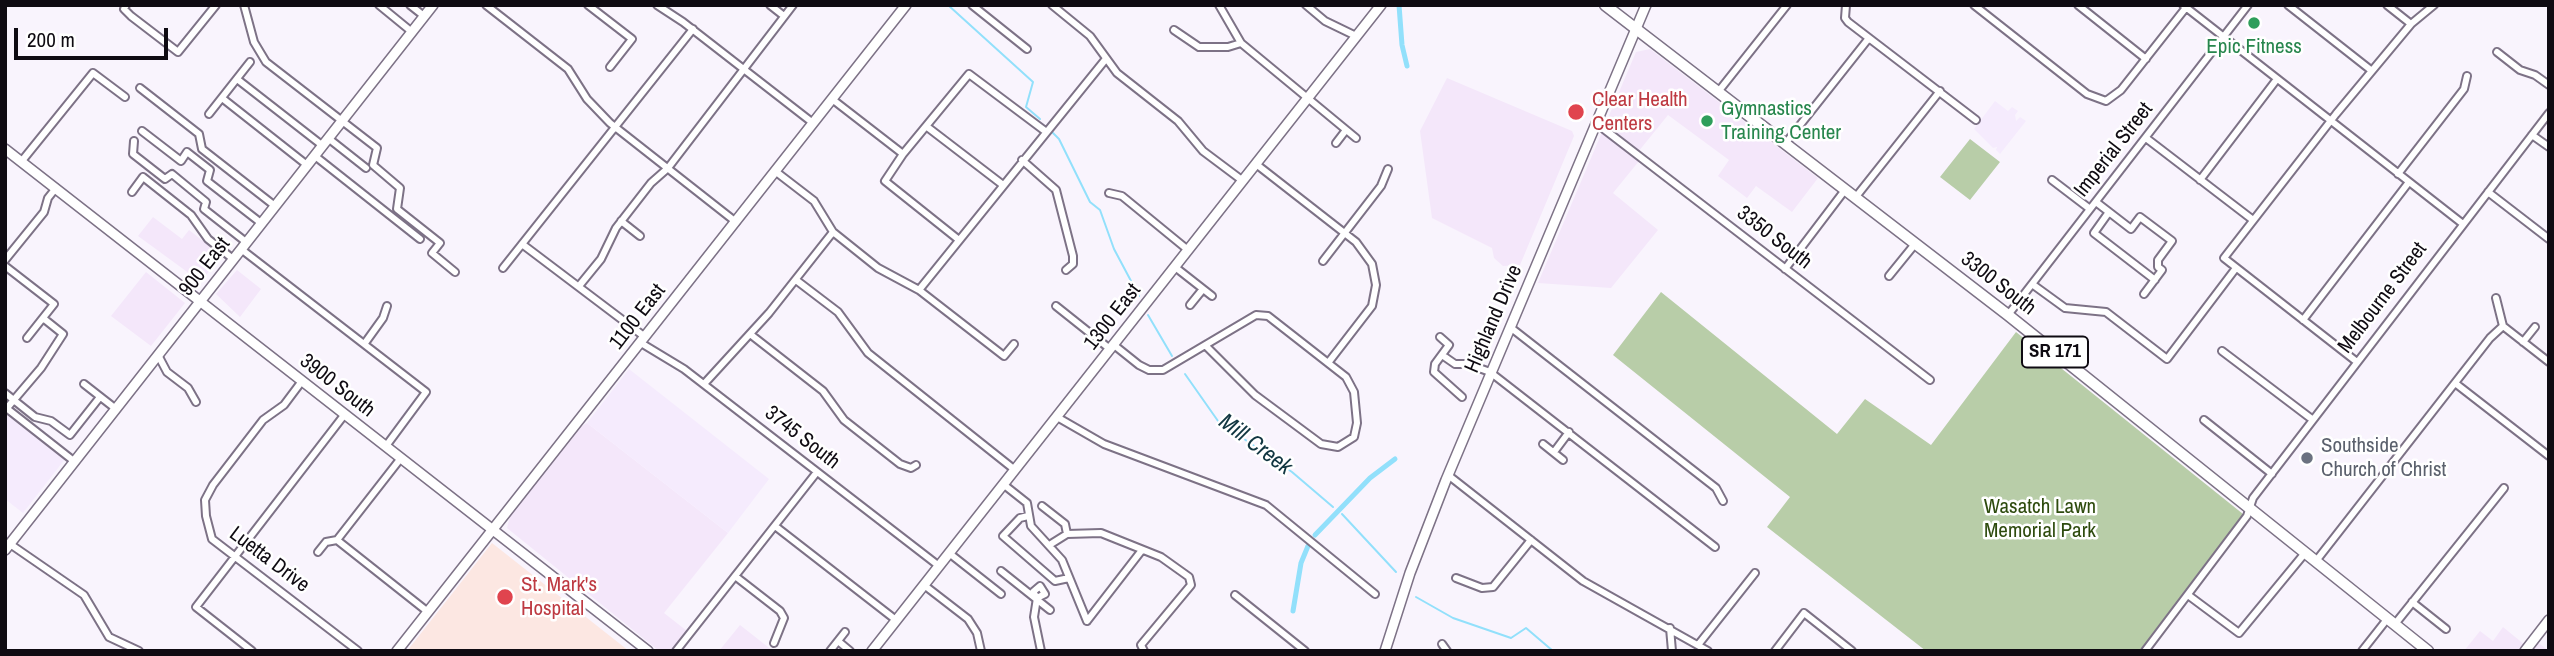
<!DOCTYPE html>
<style>
body{margin:0}
#map{position:relative;width:2554px;height:656px;overflow:hidden;background:#f9f4fd;font-family:"Archivo Narrow",sans-serif}
canvas{display:block}
.frame{position:absolute;inset:0;border:7px solid #0f0b12;pointer-events:none}
.scale{position:absolute;left:14px;top:28px;width:154px;height:32px;box-sizing:border-box;border:4px solid #0f0b12;border-top:0;padding-left:9px;font-size:21px;line-height:24px;white-space:nowrap;color:#0f0b12;-webkit-text-stroke:5px #fff;paint-order:stroke}
</style>
<div id="map">
<canvas width="2554" height="656"></canvas>
<div class="frame"></div>
<div class="scale">200 m</div>
</div>
<script>
const c = document.querySelector('canvas').getContext('2d');
c.lineJoin = 'round';
function paint(path, color) {
  c.fillStyle = color;
  c.fill(path, 'evenodd');
}
function toPath(rows) {
  const path = new Path2D();
  for (const r of rows) {
    path.moveTo(r[0], r[1]);
    for (let i = 2; i < r.length; i += 2) path.lineTo(r[i], r[i + 1]);
  }
  return path;
}
function strokePath(path, color, width, dash) {
  c.strokeStyle = color;
  c.lineWidth = width;
  c.lineCap = dash ? 'butt' : 'round';
  c.setLineDash(dash || []);
  c.stroke(path);
}
function label(font, color, halo, rows, align = 'center') {
  c.font = font + ' "Archivo Narrow",sans-serif';
  c.lineWidth = 5;
  c.setLineDash([]);
  c.textBaseline = 'middle';
  c.strokeStyle = halo;
  c.fillStyle = color;
  for (const [text, x, y, turn = 0] of rows) {
    c.save();
    c.translate(x, y);
    c.rotate((+turn || 0) * Math.PI / 180);
    c.textAlign = isNaN(turn) ? turn : align;
    if (halo) c.strokeText(text, 0, 0);
    c.fillText(text, 0, 0);
    c.restore();
  }
}
paint(toPath([
 [1650,49,1818,178,1792,212,1756,186,1747,198,1718,176,1729,160,1668,115,1634,157,1639,161,1613,193,1658,230,1611,288,1538,283,1636,52],
 [1447,78,1572,131,1574,136,1520,265,1503,266,1494,258,1492,248,1432,218,1420,131],
 [153,217,182,239,189,230,221,255,201,282,138,236],
 [237,270,261,289,240,317,216,294],
 [146,272,185,303,151,346,111,316],
 [587,423,728,533,664,613,687,631,671,651,659,651,507,528,510,516,582,426],
 [740,625,754,636,773,651,719,651],
 [2503,627,2525,645,2531,637,2549,651,2464,651,2480,631,2493,641]
]), '#f4e7fa');
paint(toPath([
 [1995,101,2008,111,2012,107,2018,111,2015,115,2016,121,2020,117,2026,121,2000,154,1996,150,1997,147,1993,148,1974,129],
 [629,369,769,479,728,533,587,423],
 [5,414,65,459,23,513,5,499]
]), '#f5ebfd');
paint(toPath([
 [492,543,629,651,407,651]
]), '#fce7e2');
paint(toPath([
 [1970,139,2000,162,1970,200,1940,177],
 [1661,292,1837,434,1865,399,1931,445,2016,332,2243,514,2141,651,1926,651,1767,527,1790,497,1613,355]
]), '#b8cda8');
strokePath(toPath([
 [948,5,1033,82,1026,107,1040,119],
 [1052,132,1059,139,1090,202,1100,210,1114,249,1139,296],
 [1148,315,1172,356],
 [1185,374,1218,421,1292,472,1333,507],
 [1342,514,1396,572],
 [1416,597,1453,618,1511,638,1526,628,1553,651]
]), '#92e0fb', 2);
strokePath(toPath([
 [1399,5,1402,45,1407,66],
 [1315,535,1370,478,1395,459],
 [1293,611,1301,563,1308,546]
]), '#92e0fb', 5);
const street = toPath([
 [126,5,124,9,131,16,178,52,216,5],
 [244,5,254,42,266,62,377,148,373,165,400,188,397,209,440,243,432,253,455,272],
 [379,5,412,32],
 [410,5,424,16],
 [486,5,568,69,587,99,610,123,736,222],
 [588,5,632,39,610,67],
 [657,5,683,22,813,123],
 [770,5,784,16],
 [972,5,1027,49],
 [1052,5,1090,36,1117,73,1178,121,1203,151,1243,181],
 [1219,5,1241,43,1356,138],
 [1306,5,1325,21,1356,36],
 [1846,5,1845,18,1848,22,1976,120],
 [1974,5,2087,94,2106,101,2121,90,2188,5],
 [2078,5,2146,59],
 [2183,5,2463,224],
 [2288,5,2372,71],
 [2387,5,2411,24],
 [1174,30,1199,47,1228,47,1241,43],
 [2497,52,2520,70,2535,75,2549,85],
 [237,79,323,146],
 [140,88,199,134,202,149,275,206],
 [1718,92,1787,5],
 [222,98,307,165],
 [832,99,903,154],
 [209,114,250,62],
 [1596,123,1930,380],
 [926,126,1003,185],
 [142,131,181,161,187,152,210,170,207,181,261,223],
 [2532,135,2549,147],
 [328,138,366,168],
 [2146,138,2253,220],
 [134,141,133,154,165,179,172,174,206,202,204,209,246,242],
 [1336,143,1346,130],
 [1785,144,1869,38],
 [315,156,420,239],
 [1022,160,1056,190,1073,256,1073,264,1066,270],
 [21,162,93,73,125,97],
 [1256,164,1356,242,1372,264,1376,285,1372,306,1328,363],
 [775,171,814,201,833,232,878,268,919,290,1004,356,1014,344],
 [2398,174,2464,89,2467,76],
 [2052,180,2090,209],
 [2200,180,2277,79],
 [132,192,143,177,191,215,208,239,233,259],
 [2488,192,2549,239],
 [1109,193,1122,196,1188,250],
 [1855,198,1940,91],
 [2096,202,2131,229,2140,217,2172,241,2158,260,2158,267,2162,270,2144,294],
 [2109,212,2094,233,2155,280],
 [621,221,640,236],
 [959,240,885,181,903,154,969,74,1045,131],
 [522,244,645,337],
 [241,249,426,392,386,446],
 [5,260,44,212,48,198,56,188],
 [1323,261,1381,186,1388,169],
 [5,266,54,304,27,338],
 [1175,267,1212,296],
 [503,268,693,29],
 [1785,269,1845,190],
 [1889,276,1915,244],
 [796,280,838,312,868,353,1015,470],
 [2032,284,2065,308,2106,312,2167,359,2236,268],
 [579,286,601,259,616,228,651,183,668,168,793,5],
 [919,290,1105,60],
 [2496,298,2503,326,2549,362],
 [1190,305,1203,289],
 [1056,306,1110,349],
 [2008,315,2248,5],
 [2303,320,2409,182],
 [1510,327,1716,488,1723,501],
 [750,334,823,391,844,420,900,464,911,468,916,465],
 [1440,337,1449,345,1435,364,1434,372,1462,397],
 [2523,342,2535,327],
 [365,343,383,318,387,306],
 [641,343,684,369,939,566],
 [1114,345,1139,365,1149,370,1163,370,1256,315,1268,316,1346,377,1354,392,1357,423,1354,437,1338,447,1321,444,1255,395,1206,346],
 [2222,351,2313,420],
 [158,355,167,372,188,388,196,402],
 [1442,355,1455,364,1468,364,1490,372,1715,547],
 [2357,362,2224,258,2336,114,2411,24,2434,5],
 [302,381,284,405,263,420,213,485,205,500,206,516,212,539,358,651],
 [2455,383,2549,456],
 [84,384,116,409],
 [704,384,769,313,833,232],
 [5,393,35,417,51,421,70,435,100,397],
 [5,407,75,462],
 [7,408,41,368,63,334,43,318],
 [1057,417,1104,444,1266,505,1375,594],
 [2204,420,2272,474],
 [1543,444,1563,460],
 [1554,452,1569,432],
 [1448,475,1583,581,1708,651],
 [1003,484,1027,503,1031,526,1062,560,1087,621],
 [1042,506,1065,524,1067,534],
 [1028,516,1020,518,1003,536,1055,581,1069,578],
 [775,526,896,620],
 [337,540,428,612],
 [10,544,84,595,109,637,139,651],
 [1051,544,1067,534,1101,533,1161,557,1189,577,1191,585,1141,645,1144,651],
 [318,552,326,542,337,540,401,458],
 [949,553,1001,594],
 [2316,561,2490,338,2503,326],
 [1001,571,1050,610],
 [735,576,780,611,784,618,774,643],
 [1456,578,1482,588,1493,587,1531,540],
 [924,585,968,619,977,633,981,651],
 [1235,595,1305,651],
 [2188,595,2239,633,2305,553],
 [1037,598,1045,594,1040,586,1033,592,1037,598,1034,617,1041,651],
 [2412,602,2446,629],
 [1087,621,1142,550],
 [2395,624,2504,488],
 [1670,628,1672,651],
 [838,641,850,651],
 [1442,644,1447,651],
 [1698,645,1755,573],
 [252,651,196,607,345,414],
 [676,651,817,472],
 [830,651,845,632],
 [1775,651,1804,613,1852,651],
 [2145,651,2247,516,2253,498,2549,113],
 [2362,651,2388,618]
]);
const secondary = toPath([
 [5,149,648,651],
 [5,550,433,5],
 [397,651,906,5],
 [872,651,1381,5],
 [1385,651,1410,573,1446,480,1646,5],
 [2525,651,2549,620]
]);
const primary = toPath([
 [1605,5,2008,315,2428,651]
]);
strokePath(street, '#7d7286', 10);
strokePath(secondary, '#7d7286', 12);
strokePath(primary, '#7d7286', 13);
strokePath(street, '#fff', 6);
strokePath(secondary, '#fff', 9);
strokePath(primary, '#fff', 10);
for (const [x, y, r, color] of [
 [2254,23,7,"#2e9e5b"],
 [1576,112,9,"#e0444e"],
 [1707,121,7,"#2e9e5b"],
 [2307,458,7,"#6b7280"],
 [505,597,9,"#e0444e"]
]) {
  const dot = new Path2D();
  dot.arc(x, y, r, 0, 2 * Math.PI);
  c.fillStyle = color;
  c.fill(dot);
  strokePath(dot, '#fff', 2.5);
}
for (const [x, y, w] of [
 [2055,352,66]
]) {
  const box = new Path2D();
  box.roundRect(x - w / 2, y - 15.5, w, 31, 5);
  c.fillStyle = '#fff';
  c.fill(box);
  strokePath(box, '#0f0b12', 2);
}
label('bold 19px', '#0f0b12', null, [
 ["SR 171",2055,352]
]);
label('21px', '#27864d', '#fff', [
 ["Epic Fitness",2254,47],
 ["Gymnastics",1721,109,"left"],
 ["Training Center",1721,133,"left"]
]);
label('21px', '#be3a42', '#fff', [
 ["Clear Health",1592,100],
 ["Centers",1592,124],
 ["St. Mark's",521,585],
 ["Hospital",521,609]
], 'left');
label('21px', '#0f0b12', '#fff', [
 ["Imperial Street",2114,150,-52],
 ["3350 South",1774,238,38],
 ["900 East",205,267,-52],
 ["3300 South",1998,284,38],
 ["Melbourne Street",2383,298,-53],
 ["1100 East",638,317,-52],
 ["1300 East",1113,317,-52],
 ["Highland Drive",1494,319,-67],
 ["3900 South",337,386,38],
 ["3745 South",802,438,38],
 ["Luetta Drive",269,560,37]
]);
label('21px', '#5b616d', '#fff', [
 ["Southside",2321,446],
 ["Church of Christ",2321,470]
], 'left');
label('21px', '#2e4b0e', '#fff', [
 ["Wasatch Lawn",2040,507],
 ["Memorial Park",2040,531]
]);
label('italic 23px', '#113641', '#fff', [
 ["Mill Creek",1255,445,37]
]);
</script>
